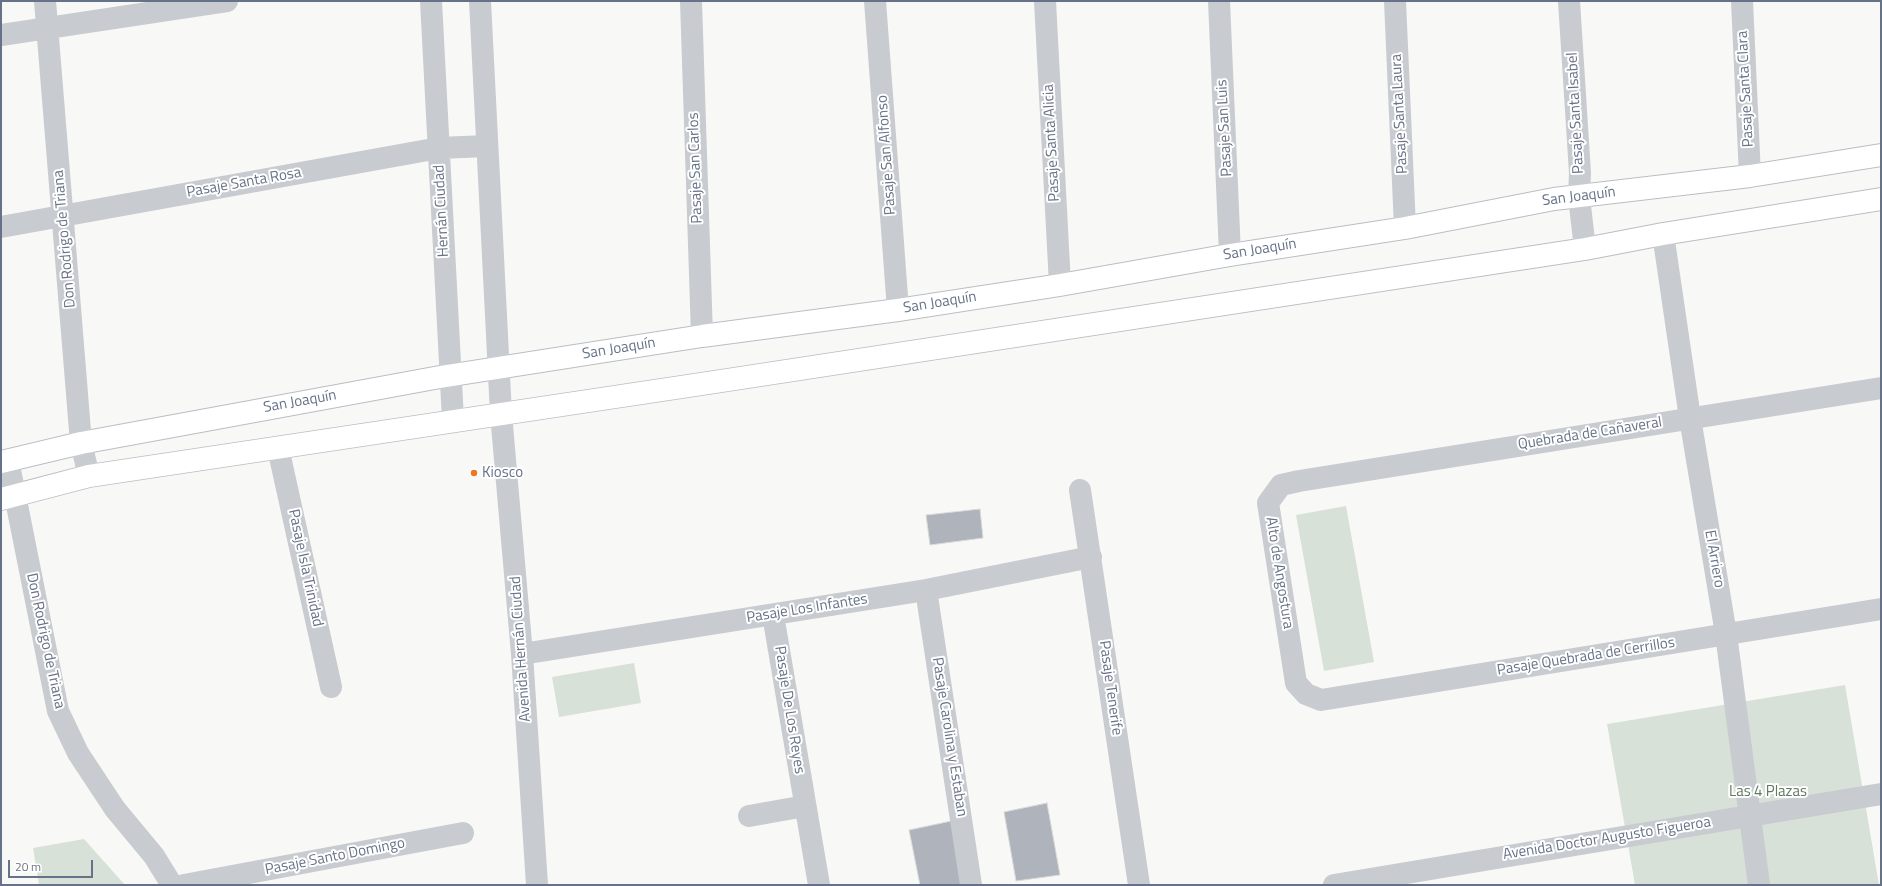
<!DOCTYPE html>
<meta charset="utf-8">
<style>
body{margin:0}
#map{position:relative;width:1882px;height:886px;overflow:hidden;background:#f8f9f6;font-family:"Titillium Web",sans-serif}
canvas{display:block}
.frame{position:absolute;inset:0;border:2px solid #667288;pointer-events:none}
.scale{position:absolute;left:8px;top:860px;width:85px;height:18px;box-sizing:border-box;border:2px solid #667288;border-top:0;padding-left:5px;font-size:12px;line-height:14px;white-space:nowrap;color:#667288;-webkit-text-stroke:3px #fff;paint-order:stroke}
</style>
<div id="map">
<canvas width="1882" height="886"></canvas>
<div class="frame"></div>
<div class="scale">20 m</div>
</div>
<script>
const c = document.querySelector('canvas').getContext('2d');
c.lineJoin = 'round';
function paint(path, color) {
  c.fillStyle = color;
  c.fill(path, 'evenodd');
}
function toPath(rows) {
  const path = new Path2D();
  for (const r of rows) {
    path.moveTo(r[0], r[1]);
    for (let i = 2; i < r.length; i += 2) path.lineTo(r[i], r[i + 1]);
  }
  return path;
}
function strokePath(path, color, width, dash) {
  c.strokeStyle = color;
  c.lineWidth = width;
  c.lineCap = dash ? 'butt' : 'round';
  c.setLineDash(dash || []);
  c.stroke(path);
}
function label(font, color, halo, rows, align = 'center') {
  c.font = font + ' "Titillium Web",sans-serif';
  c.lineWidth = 4;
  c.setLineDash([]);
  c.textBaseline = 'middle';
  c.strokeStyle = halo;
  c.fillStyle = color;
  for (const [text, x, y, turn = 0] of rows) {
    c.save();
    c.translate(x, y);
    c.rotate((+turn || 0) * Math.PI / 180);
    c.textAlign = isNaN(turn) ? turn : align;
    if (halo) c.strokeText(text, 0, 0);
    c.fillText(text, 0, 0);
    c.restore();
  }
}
paint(toPath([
 [1346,506,1374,662,1324,671,1296,515],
 [634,663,641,703,559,717,552,677],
 [1845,685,1879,885,1635,885,1607,724],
 [84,839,125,885,39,885,33,848]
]), '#d8e1d7');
const building = toPath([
 [980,509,983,538,930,545,926,515,980,509],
 [1047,803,1060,875,1016,881,1004,812,1047,803],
 [956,820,969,885,920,885,909,830,956,820]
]);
paint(building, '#aeb3bc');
strokePath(building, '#dadad8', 1);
const secondary = toPath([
 [1,462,81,443,440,377,702,336,898,310,1060,285,1230,255,1405,228,1554,199,1750,176,1881,155],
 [1,499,89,476,708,383,1585,249,1663,234,1881,199]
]);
strokePath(secondary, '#babec4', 24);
strokePath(toPath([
 [45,1,81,443,89,476],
 [431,1,453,420],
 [480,1,501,414,522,654,537,885],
 [691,1,702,336],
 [875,1,898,310],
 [1045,1,1060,285],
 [1219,1,1230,255],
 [1395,1,1405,228],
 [1569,1,1580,173,1579,197,1585,249],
 [1742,1,1750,176],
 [1,35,227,1],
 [1,227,439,148,487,146],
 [1663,234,1690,418,1726,634,1759,885],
 [1881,388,1299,481,1281,485,1268,503,1296,683,1306,694,1321,700,1881,609],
 [278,448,331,687],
 [8,460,58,711,78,753,115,809,154,856,172,885],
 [1080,490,1139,885],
 [926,590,971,885],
 [773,615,819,885],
 [522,654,926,590,1091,557],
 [749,816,805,806],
 [184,885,463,833],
 [1334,885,1881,794]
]), '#c8cbcf', 22);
strokePath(secondary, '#fff', 22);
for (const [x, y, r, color] of [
 [474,473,4,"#ec7823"]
]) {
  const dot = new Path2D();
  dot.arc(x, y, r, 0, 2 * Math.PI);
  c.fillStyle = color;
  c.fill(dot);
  strokePath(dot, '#fff', 1.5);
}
label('15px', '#667288', '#fff', [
 ["Pasaje Santa Clara",1746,89,-93],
 ["Pasaje Santa Isabel",1576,113,-93],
 ["Pasaje Santa Laura",1400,114,-93],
 ["Pasaje San Luis",1225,128,-93],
 ["Pasaje Santa Alicia",1052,143,-93],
 ["Pasaje San Alfonso",887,155,-94],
 ["Pasaje San Carlos",696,168,-92],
 ["Pasaje Santa Rosa",244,183,-10],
 ["San Joaquín",1579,197,-7],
 ["Hernán Ciudad",442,211,-93],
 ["Don Rodrigo de Triana",65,239,-95],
 ["San Joaquín",1260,250,-9],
 ["San Joaquín",940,303,-9],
 ["San Joaquín",619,349,-9],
 ["San Joaquín",300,402,-10],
 ["Quebrada de Cañaveral",1590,434,-9],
 ["El Arriero",1714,559,80],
 ["Pasaje Isla Trinidad",305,568,78],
 ["Alto de Angostura",1279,573,81],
 ["Pasaje Los Infantes",807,609,-9],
 ["Don Rodrigo de Triana",45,641,78],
 ["Avenida Hernán Ciudad",521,649,-94],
 ["Pasaje Quebrada de Cerrillos",1586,657,-9],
 ["Pasaje Tenerife",1110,688,82],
 ["Pasaje De Los Reyes",789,710,81],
 ["Pasaje Carolina y Estaban",949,737,81],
 ["Avenida Doctor Augusto Figueroa",1607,839,-9],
 ["Pasaje Santo Domingo",335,857,-11]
]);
label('15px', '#667288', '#fff', [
 ["Kiosco",482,473]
], 'left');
label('15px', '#627a61', '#fff', [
 ["Las 4 Plazas",1768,792]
]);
</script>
